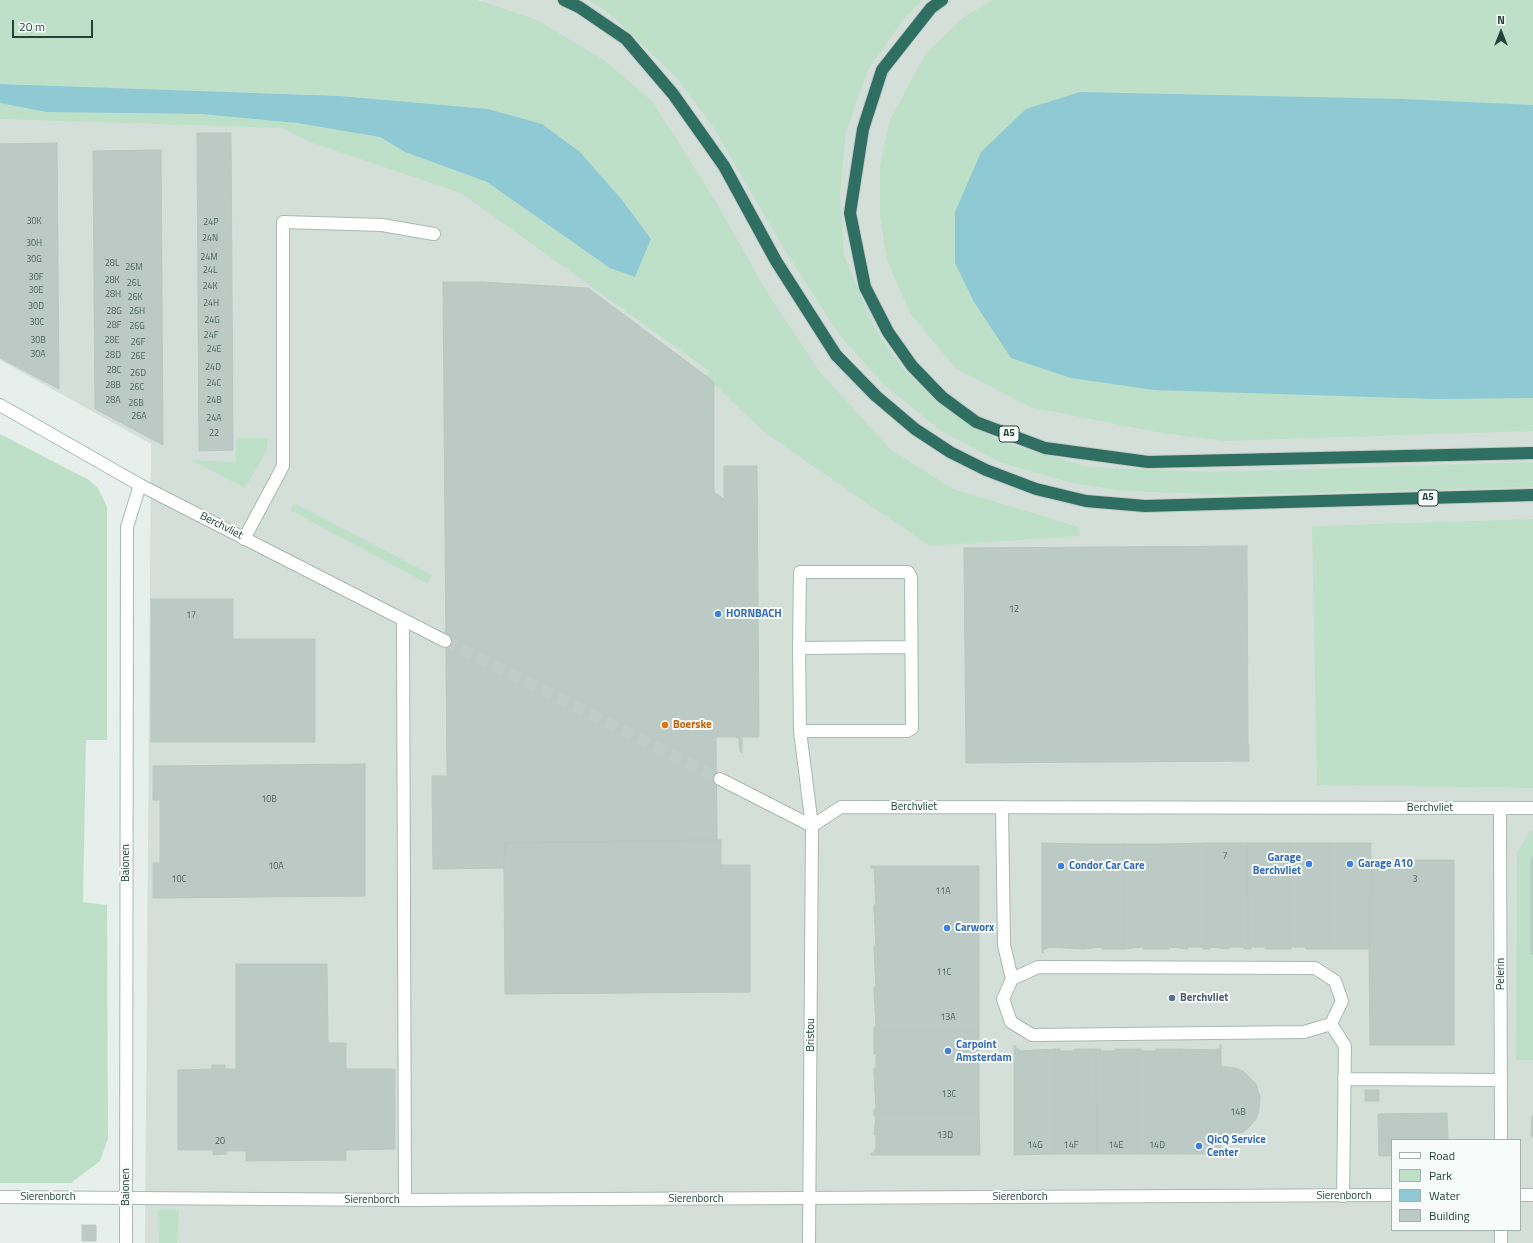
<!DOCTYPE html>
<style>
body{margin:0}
#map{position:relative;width:1533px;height:1243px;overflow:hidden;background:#e6efeb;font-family:"Titillium Web",sans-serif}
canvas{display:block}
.legend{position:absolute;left:1391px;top:1139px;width:130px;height:92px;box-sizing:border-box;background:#f7fbf9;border:1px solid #a3b1ad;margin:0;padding:5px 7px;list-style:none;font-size:12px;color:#24423a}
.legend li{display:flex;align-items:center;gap:8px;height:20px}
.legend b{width:20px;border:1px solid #a3b1ad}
.north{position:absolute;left:1481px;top:12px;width:40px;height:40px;-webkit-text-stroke:3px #f7fbf9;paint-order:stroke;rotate:0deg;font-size:11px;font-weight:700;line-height:16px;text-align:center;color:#24423a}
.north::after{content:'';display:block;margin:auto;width:14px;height:18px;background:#24423a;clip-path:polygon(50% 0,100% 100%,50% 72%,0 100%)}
.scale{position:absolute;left:12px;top:20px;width:81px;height:18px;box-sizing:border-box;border:2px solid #24423a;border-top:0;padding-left:5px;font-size:12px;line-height:14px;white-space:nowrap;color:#24423a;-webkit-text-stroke:3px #f7fbf9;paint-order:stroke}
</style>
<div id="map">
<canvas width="1533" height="1243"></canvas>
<ul class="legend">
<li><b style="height:5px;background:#fff"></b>Road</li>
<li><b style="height:11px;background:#bfe0c8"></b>Park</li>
<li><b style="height:11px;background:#8ec9d4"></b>Water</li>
<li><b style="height:11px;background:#bbcac4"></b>Building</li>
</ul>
<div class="north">N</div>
<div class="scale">20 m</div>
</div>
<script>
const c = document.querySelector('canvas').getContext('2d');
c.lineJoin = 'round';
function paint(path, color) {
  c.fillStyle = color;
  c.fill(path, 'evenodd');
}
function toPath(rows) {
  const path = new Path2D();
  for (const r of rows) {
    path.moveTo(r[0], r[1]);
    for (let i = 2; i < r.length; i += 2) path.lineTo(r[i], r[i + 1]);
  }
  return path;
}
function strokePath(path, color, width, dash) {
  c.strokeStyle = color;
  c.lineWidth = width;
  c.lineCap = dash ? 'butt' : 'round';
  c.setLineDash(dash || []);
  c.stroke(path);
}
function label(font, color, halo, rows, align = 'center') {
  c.font = font + ' "Titillium Web",sans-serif';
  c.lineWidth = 4;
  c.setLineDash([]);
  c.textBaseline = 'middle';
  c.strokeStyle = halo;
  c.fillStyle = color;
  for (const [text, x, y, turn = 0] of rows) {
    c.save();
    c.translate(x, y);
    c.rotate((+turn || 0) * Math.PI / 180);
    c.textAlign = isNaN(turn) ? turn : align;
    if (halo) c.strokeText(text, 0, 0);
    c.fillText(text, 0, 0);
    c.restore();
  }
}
paint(toPath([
 [482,0,1533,0,1533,1243,145,1243,151,444,0,360,0,87,484,55],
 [1392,1140,1520,1140,1520,1230,1392,1230]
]), '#d4dfda');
paint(toPath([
 [0,0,478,0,537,20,605,61,652,101,713,197,768,294,820,372,890,449,953,489,1079,527,1080,536,930,546,859,498,763,431,706,376,709,371,461,193,310,142,282,128,0,119,0,103,46,112,201,114,297,123,380,137,405,152,487,182,610,268,635,277,651,239,622,200,580,153,541,124,488,109,340,96,0,84],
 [589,0,923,0,903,20,869,68,846,131,840,195,844,255,874,327,902,368,942,406,1001,442,1089,467,1211,472,1533,462,1533,487,1233,495,1124,491,1072,483,999,462,941,431,883,384,839,334,784,249,714,128,676,77,609,13],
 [992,0,1533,0,1533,431,1226,441,1161,433,1030,407,955,368,910,313,887,260,880,216,880,166,890,120,926,53,964,17],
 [0,434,89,480,98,488,107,507,107,740,86,740,83,902,107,905,108,1139,100,1161,71,1183,0,1183],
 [237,438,268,438,266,452,245,488,191,460,235,462],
 [294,503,432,575,428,584,290,510],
 [1533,519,1533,788,1317,785,1312,526],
 [1533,830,1533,1060,1516,1060,1517,853,1530,831],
 [179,1210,177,1243,159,1243,158,1210]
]), '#bfe0c8');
paint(toPath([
 [0,84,340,96,488,109,542,124,580,152,622,200,651,239,635,277,610,268,487,182,405,152,380,137,297,123,201,114,46,112,0,103],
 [1080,92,1402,99,1533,105,1533,398,1435,399,1154,390,1071,378,1011,358,974,302,955,263,955,212,981,152,1026,109]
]), '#8ec9d4');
const building = toPath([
 [197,133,231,133,233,450,199,451,197,133],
 [57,143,59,389,0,358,0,144,57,143],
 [161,150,163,445,95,409,93,151,161,150],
 [443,282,481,282,588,288,714,382,714,492,724,499,724,466,757,466,759,737,742,737,742,753,740,751,739,739,736,737,716,737,717,840,505,843,504,868,433,869,432,776,447,776,443,282],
 [1247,546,1248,744,1249,744,1249,761,966,763,964,548,1247,546],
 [151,599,233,599,233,639,315,639,315,742,151,742,151,599],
 [365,764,365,896,153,898,153,863,160,863,160,800,153,800,153,766,365,764],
 [721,840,721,865,750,865,750,992,505,994,504,868,505,843,721,840],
 [1042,843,1083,844,1083,949,1047,947,1047,949,1043,949,1043,953,1042,953,1042,843],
 [1206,843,1206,949,1203,949,1203,947,1188,947,1188,949,1169,947,1169,949,1165,949,1165,844,1206,843],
 [1206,843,1247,843,1248,949,1244,949,1244,947,1229,947,1229,949,1210,947,1210,949,1206,949,1206,843],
 [1247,843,1289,843,1289,949,1265,949,1265,947,1251,947,1251,949,1248,949,1247,843],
 [1289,843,1330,843,1330,949,1306,949,1306,947,1291,947,1291,949,1289,949,1289,843],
 [1330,843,1371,843,1370,949,1330,949,1330,843],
 [1083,844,1124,844,1124,949,1102,949,1102,947,1083,949,1083,844],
 [1124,844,1165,844,1165,949,1143,949,1143,947,1124,949,1124,844],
 [1533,857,1533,954,1531,954,1531,859,1533,857],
 [1371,860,1454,860,1454,1045,1370,1045,1369,949,1370,949,1371,860],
 [871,866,979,866,979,908,874,908,874,905,876,905,874,868,871,868,871,866],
 [874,908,979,908,979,949,874,949,874,946,876,946,874,908],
 [874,949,979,949,979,990,874,990,874,987,876,987,874,949],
 [236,964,327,964,328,1043,346,1043,346,1069,395,1069,395,1149,346,1150,346,1160,246,1161,246,1151,226,1151,226,1154,213,1155,213,1150,178,1150,178,1070,212,1069,212,1065,225,1065,225,1069,236,1069,236,964],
 [874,990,979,990,979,1031,874,1031,874,1027,876,1027,874,990],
 [874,1031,979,1031,979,1072,874,1072,874,1068,876,1068,876,1054,874,1054,874,1031],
 [1220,1045,1221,1045,1221,1154,1179,1154,1179,1049,1216,1050,1216,1049,1220,1049,1220,1045],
 [1014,1046,1016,1046,1016,1049,1019,1049,1019,1051,1055,1049,1055,1154,1014,1155,1014,1046],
 [1055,1049,1060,1049,1060,1051,1074,1051,1074,1049,1096,1049,1097,1154,1055,1154,1055,1049],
 [1096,1049,1101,1049,1101,1051,1115,1051,1115,1049,1138,1049,1138,1154,1097,1154,1096,1049],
 [1138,1049,1141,1049,1141,1051,1156,1051,1156,1049,1179,1049,1179,1154,1138,1154,1138,1049],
 [1221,1066,1235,1068,1243,1071,1256,1084,1260,1097,1259,1110,1256,1119,1250,1126,1243,1132,1235,1135,1221,1137,1221,1066],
 [874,1072,979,1072,979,1113,874,1113,874,1109,876,1109,874,1072],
 [1365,1090,1379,1090,1379,1101,1365,1101,1365,1090],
 [874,1113,979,1113,980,1155,871,1155,871,1153,874,1153,874,1150,876,1150,876,1135,874,1135,876,1116,874,1116,874,1113],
 [1447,1113,1448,1140,1392,1140,1392,1156,1379,1156,1378,1114,1447,1113],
 [1532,1116,1533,1116,1533,1138,1531,1136,1532,1116],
 [82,1225,96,1225,96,1241,82,1241,82,1225]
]);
paint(building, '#bbcac4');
strokePath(building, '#b8c9c2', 1);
strokePath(toPath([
 [445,641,720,779]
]), '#bfccc8', 12, [12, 6]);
const service = toPath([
 [244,539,283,466,283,222,382,225,434,234],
 [403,621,405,1200],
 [799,648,911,647],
 [800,731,907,731,912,728,911,577,908,572,800,572,799,648,800,731,812,826],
 [1002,807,1004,945,1012,979,1003,999,1011,1022,1032,1035,1304,1032,1331,1024,1342,1001,1335,981,1315,968,1038,967,1012,979],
 [1331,1024,1345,1046,1343,1196],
 [1344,1079,1501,1080]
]);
const minor = toPath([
 [0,405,140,485,445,641],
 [720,779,812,826,841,807,1533,808],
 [1500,809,1501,1140],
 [1520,1195,1533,1195],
 [0,1197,405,1200,1392,1195],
 [126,1243,127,527,140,485],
 [809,1243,812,826],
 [1501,1243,1501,1230]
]);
const motorway = toPath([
 [564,0,579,7,626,39,673,94,724,166,776,261,836,355,876,396,915,429,950,452,986,470,1036,489,1086,501,1145,506,1533,495],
 [942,0,931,8,882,70,863,129,850,213,865,287,888,332,912,366,942,397,976,422,1045,448,1148,462,1533,453]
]);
strokePath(service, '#a8b8b2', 14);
strokePath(minor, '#a8b8b2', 14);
strokePath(motorway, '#c2cac8', 14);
strokePath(service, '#fff', 12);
strokePath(minor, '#fff', 12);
strokePath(motorway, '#2f6f62', 12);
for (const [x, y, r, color] of [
 [718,614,4,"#3f7fe0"],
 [665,725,4,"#e8710a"],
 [1309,864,4,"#3f7fe0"],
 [1350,864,4,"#3f7fe0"],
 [1061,866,4,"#3f7fe0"],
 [947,928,4,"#3f7fe0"],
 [1172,998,4,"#5c6f8a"],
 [948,1051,4,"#3f7fe0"],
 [1199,1146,4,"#3f7fe0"]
]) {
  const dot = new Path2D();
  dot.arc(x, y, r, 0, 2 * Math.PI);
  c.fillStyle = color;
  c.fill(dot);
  strokePath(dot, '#f7fbf9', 1.5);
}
label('9px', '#4a645c', null, [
 ["30K",34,222],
 ["24P",211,223],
 ["24N",210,239],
 ["30H",34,244],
 ["24M",209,258],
 ["30G",34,260],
 ["28L",112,264],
 ["26M",134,268],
 ["24L",210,271],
 ["30F",36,278],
 ["28K",112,281],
 ["26L",134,284],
 ["24K",210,287],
 ["30E",36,291],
 ["28H",113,295],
 ["26K",135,298],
 ["24H",211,304],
 ["30D",36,307],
 ["28G",114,312],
 ["26H",137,312],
 ["24G",212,321],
 ["30C",37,323],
 ["28F",114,326],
 ["26G",137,327],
 ["24F",211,336],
 ["30B",38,341],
 ["28E",112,341],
 ["26F",138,343],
 ["24E",214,350],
 ["30A",38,355],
 ["28D",113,356],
 ["26E",138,357],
 ["24D",213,368],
 ["28C",114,371],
 ["26D",138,374],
 ["24C",214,384],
 ["28B",113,386],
 ["26C",137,388],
 ["28A",113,401],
 ["24B",214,401],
 ["26B",136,404],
 ["26A",139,417],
 ["24A",214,419],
 ["22",214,434],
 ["12",1014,610],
 ["17",191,616],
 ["10B",269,800],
 ["7",1225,857],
 ["10A",276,867],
 ["10C",179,880],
 ["3",1415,880],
 ["11A",943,892],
 ["11C",944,973],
 ["13A",948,1018],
 ["13C",949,1095],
 ["14B",1238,1113],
 ["13D",945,1136],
 ["20",220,1142],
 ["14G",1035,1146],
 ["14F",1071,1146],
 ["14E",1116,1146],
 ["14D",1157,1146]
]);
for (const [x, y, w] of [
 [1009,434,20],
 [1428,498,20]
]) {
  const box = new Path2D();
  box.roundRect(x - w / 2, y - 8, w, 16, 3);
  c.fillStyle = '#f7fbf9';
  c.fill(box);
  strokePath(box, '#24423a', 1);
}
label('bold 10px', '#24423a', null, [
 ["A5",1009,434],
 ["A5",1428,498]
]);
label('11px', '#24423a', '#f7fbf9', [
 ["Berchvliet",221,526,27],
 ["Berchvliet",914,807],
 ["Berchvliet",1430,808],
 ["Baionen",126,863,-90],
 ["Pelerin",1501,974,-90],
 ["Bristou",811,1035,-90],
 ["Baionen",126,1187,-90],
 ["Sierenborch",1344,1196],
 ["Sierenborch",48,1197],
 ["Sierenborch",1020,1197],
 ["Sierenborch",696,1199],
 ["Sierenborch",372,1200]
]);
label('bold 11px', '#366cbe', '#f7fbf9', [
 ["HORNBACH",726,614],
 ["Garage",1301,858,"right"],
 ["Berchvliet",1301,871,"right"],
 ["Garage A10",1358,864],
 ["Condor Car Care",1069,866],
 ["Carworx",955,928],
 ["Carpoint",956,1045],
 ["Amsterdam",956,1058],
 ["QicQ Service",1207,1140],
 ["Center",1207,1153]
], 'left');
label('bold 11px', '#c56008', '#f7fbf9', [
 ["Boerske",673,725]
], 'left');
label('bold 11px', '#4e5e75', '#f7fbf9', [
 ["Berchvliet",1180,998]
], 'left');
</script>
